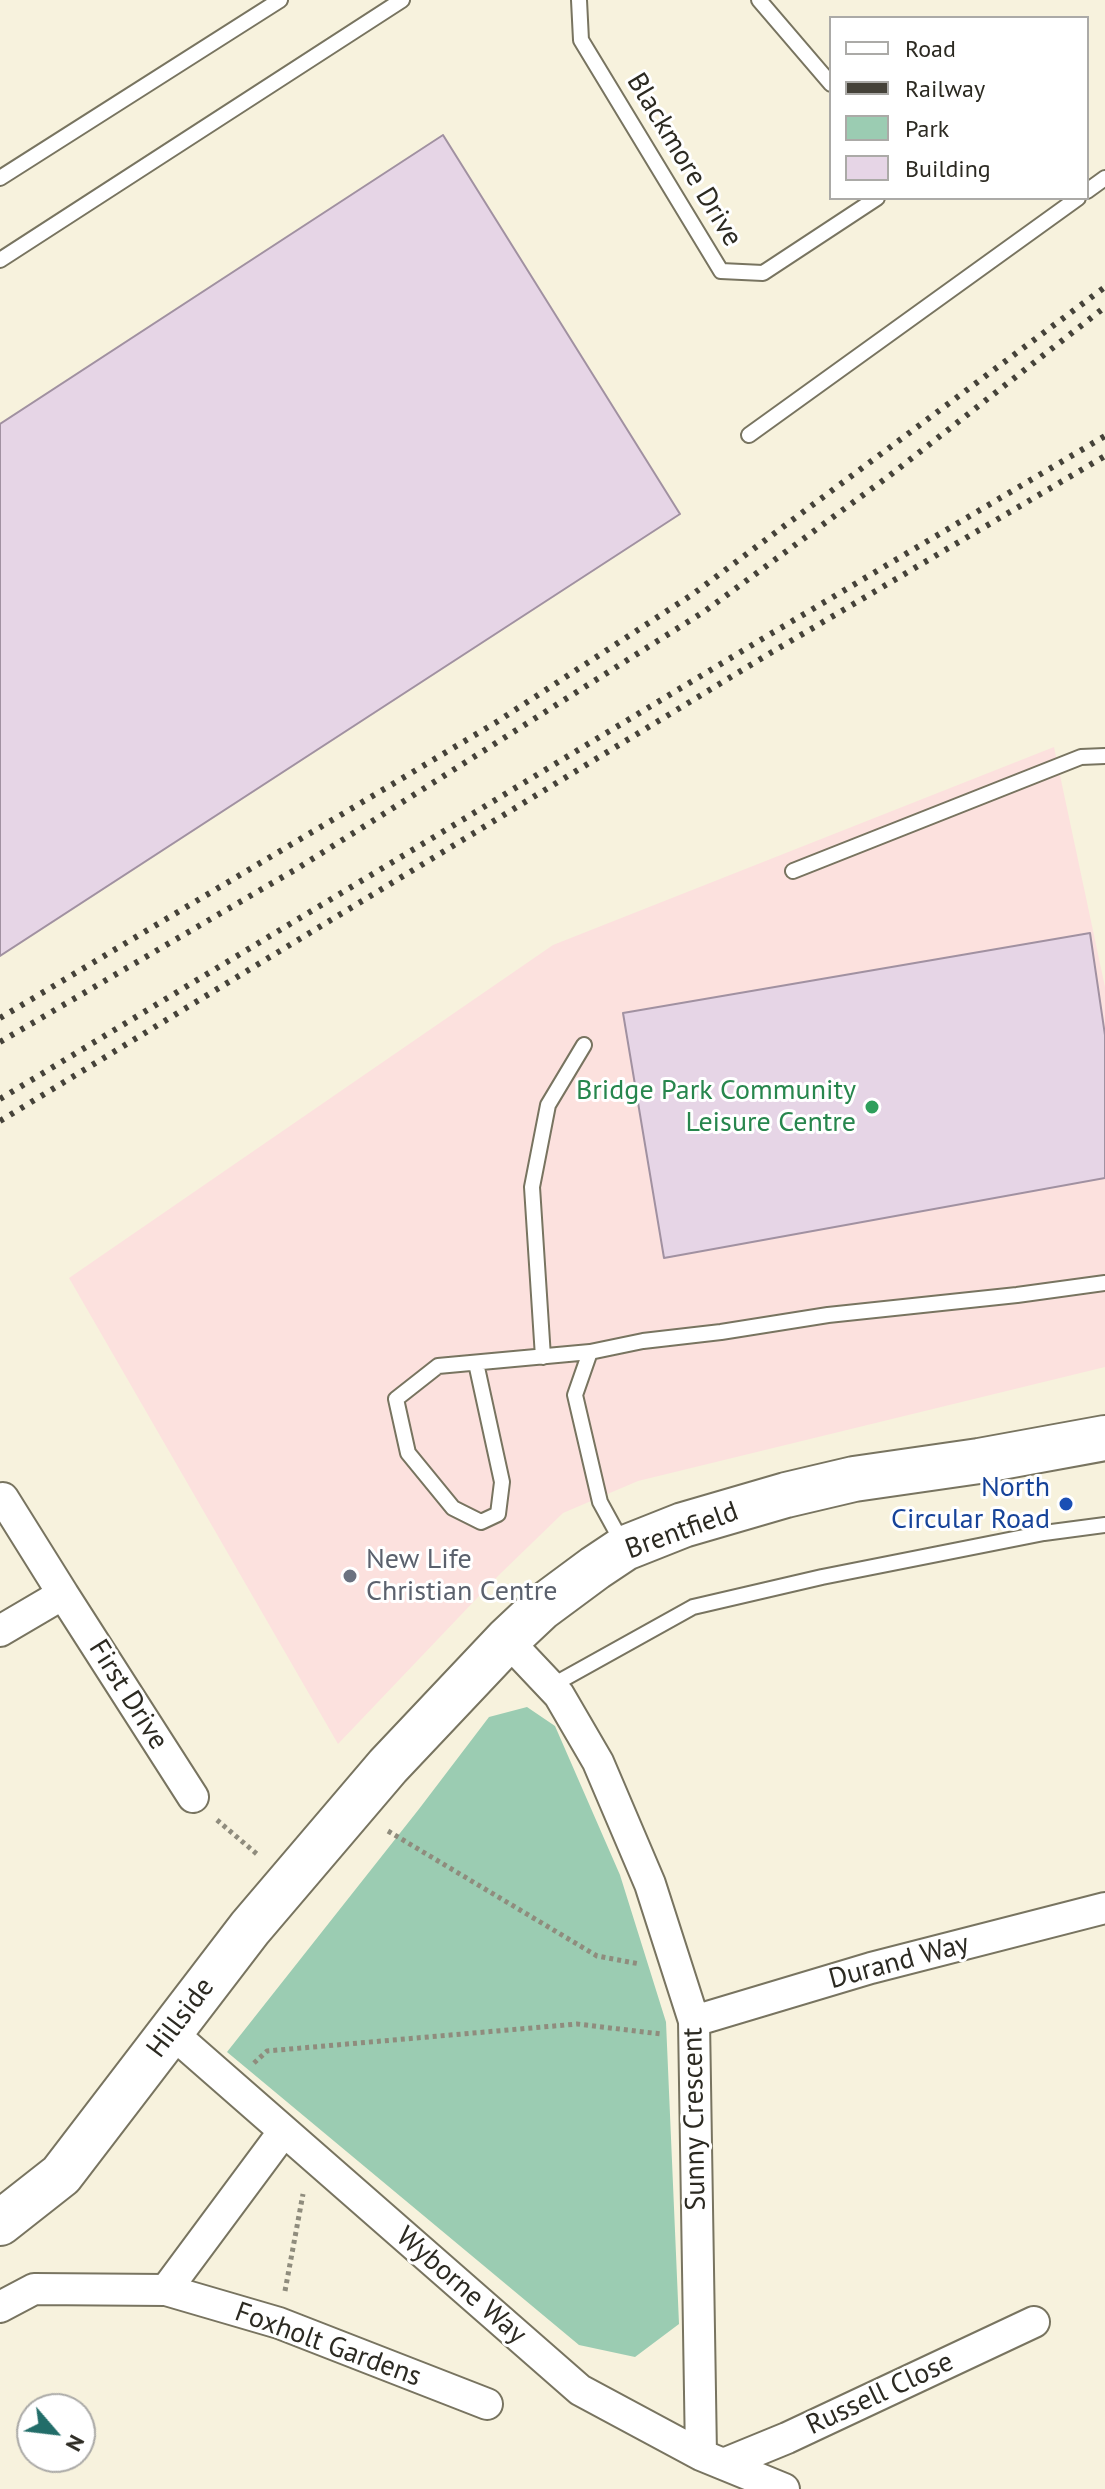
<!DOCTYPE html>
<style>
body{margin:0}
#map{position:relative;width:1105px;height:2489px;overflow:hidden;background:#f7f2dd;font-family:"PT Sans",sans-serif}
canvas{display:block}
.legend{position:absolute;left:829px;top:16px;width:260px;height:184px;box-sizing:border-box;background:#fff;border:2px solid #abaaa7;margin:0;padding:10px 14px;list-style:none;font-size:24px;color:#2c2a22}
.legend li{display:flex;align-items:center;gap:16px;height:40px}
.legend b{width:40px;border:2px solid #abaaa7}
.north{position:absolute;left:16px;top:2393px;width:80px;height:80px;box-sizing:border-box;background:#fff;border:2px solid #abaaa7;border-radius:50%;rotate:118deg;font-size:22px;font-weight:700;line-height:32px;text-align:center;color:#2c2a22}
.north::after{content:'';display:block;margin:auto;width:28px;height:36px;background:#226d69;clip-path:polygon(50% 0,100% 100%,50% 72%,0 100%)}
</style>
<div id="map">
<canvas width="1105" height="2489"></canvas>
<ul class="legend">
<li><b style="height:10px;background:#fff"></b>Road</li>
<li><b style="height:10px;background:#454239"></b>Railway</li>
<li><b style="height:22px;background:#9bccb2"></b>Park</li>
<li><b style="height:22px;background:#e6d5e6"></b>Building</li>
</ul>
<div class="north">N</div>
</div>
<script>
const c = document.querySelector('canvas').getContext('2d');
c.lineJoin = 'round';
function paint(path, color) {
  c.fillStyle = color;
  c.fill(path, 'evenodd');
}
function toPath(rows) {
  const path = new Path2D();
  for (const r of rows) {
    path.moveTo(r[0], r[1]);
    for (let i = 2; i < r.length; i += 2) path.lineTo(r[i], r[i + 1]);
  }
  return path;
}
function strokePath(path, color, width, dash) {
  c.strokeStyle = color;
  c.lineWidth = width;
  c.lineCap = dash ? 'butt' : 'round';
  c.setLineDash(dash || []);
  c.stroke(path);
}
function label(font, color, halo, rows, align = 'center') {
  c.font = font + ' "PT Sans",sans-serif';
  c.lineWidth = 6;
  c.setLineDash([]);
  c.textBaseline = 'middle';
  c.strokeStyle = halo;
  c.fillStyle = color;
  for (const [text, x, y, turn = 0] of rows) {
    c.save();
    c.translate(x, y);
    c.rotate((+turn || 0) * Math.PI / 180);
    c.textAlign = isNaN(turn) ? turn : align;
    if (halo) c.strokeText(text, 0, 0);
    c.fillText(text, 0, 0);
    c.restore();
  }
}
paint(toPath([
 [1054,747,1105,987,1105,1367,638,1481,563,1513,499,1575,338,1744,69,1278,553,945]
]), '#fce1de');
paint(toPath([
 [527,1707,555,1726,620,1875,666,2022,679,2324,635,2357,579,2345,227,2052,419,1809,489,1717]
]), '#9bccb2');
const building = toPath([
 [443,135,680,514,0,956,0,424,443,135],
 [1090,933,1105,1035,1105,1178,664,1258,623,1013,1090,933]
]);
paint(building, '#e6d5e6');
strokePath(building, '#a191a1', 2);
const service = toPath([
 [579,0,581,40,721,271,763,273,877,198],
 [759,0,831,84],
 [0,178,280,0],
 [1087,191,1105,178],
 [0,260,402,0],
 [749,435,1078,198],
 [793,871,1081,757,1105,756],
 [543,1357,532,1187,548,1105,584,1045],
 [476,1363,502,1482,498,1514,481,1522,453,1508,408,1453,396,1399,438,1366,590,1352],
 [623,1544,600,1502,575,1395,590,1352,643,1341,721,1332,828,1315,1017,1295,1105,1283],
 [551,1686,693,1607,822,1577,1044,1533,1105,1525]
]);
const minor = toPath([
 [3,1498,63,1594],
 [0,1631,63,1594,193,1797],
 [507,1640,559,1695,598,1762,650,1884,694,2021,701,2455],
 [694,2021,871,1968,1105,1908],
 [171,2032,580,2390,701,2455,784,2489],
 [166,2290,284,2131],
 [0,2307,34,2289,166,2290,279,2323,487,2404],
 [726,2463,787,2438,1034,2322]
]);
const primary = toPath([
 [0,2223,61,2175,250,1928,388,1766,507,1640,541,1608,595,1568,625,1548,683,1525,786,1495,854,1479,979,1461,1105,1438]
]);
strokePath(service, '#787460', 18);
strokePath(minor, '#787460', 34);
strokePath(primary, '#787460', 48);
strokePath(toPath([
 [217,1820,258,1855],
 [388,1831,597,1956,640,1964],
 [254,2063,267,2051,577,2024,661,2034],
 [285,2291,303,2194]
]), '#8f8c7d', 5, [4, 4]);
strokePath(service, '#fff', 14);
strokePath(minor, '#fff', 30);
strokePath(primary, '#fff', 44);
strokePath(toPath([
 [0,1018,495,723,693,594,1105,287],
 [0,1042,298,868,705,611,889,476,1105,307],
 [0,1099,762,639,1105,436],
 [0,1121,772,652,1105,456]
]), '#454239', 6, [4, 8]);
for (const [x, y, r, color] of [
 [872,1107,8,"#2e9e5b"],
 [1066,1504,8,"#1a4fb4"],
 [350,1576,8,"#6b7280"]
]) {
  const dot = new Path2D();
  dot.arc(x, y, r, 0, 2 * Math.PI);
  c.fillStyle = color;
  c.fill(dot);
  strokePath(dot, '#fff', 3);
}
label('28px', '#2c2a22', '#fff', [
 ["Blackmore Drive",684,160,59],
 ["Brentfield",682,1531,-20],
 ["First Drive",128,1695,58],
 ["Durand Way",899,1962,-15],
 ["Hillside",181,2018,-53],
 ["Sunny Crescent",695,2119,-91],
 ["Wyborne Way",461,2286,41],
 ["Foxholt Gardens",328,2345,20],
 ["Russell Close",880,2394,-25]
]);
label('28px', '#27864d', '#fff', [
 ["Bridge Park Community",856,1091],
 ["Leisure Centre",856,1123]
], 'right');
label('28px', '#164399', '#fff', [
 ["North",1050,1488],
 ["Circular Road",1050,1520]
], 'right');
label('28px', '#5b616d', '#fff', [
 ["New Life",366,1560],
 ["Christian Centre",366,1592]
], 'left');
</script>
